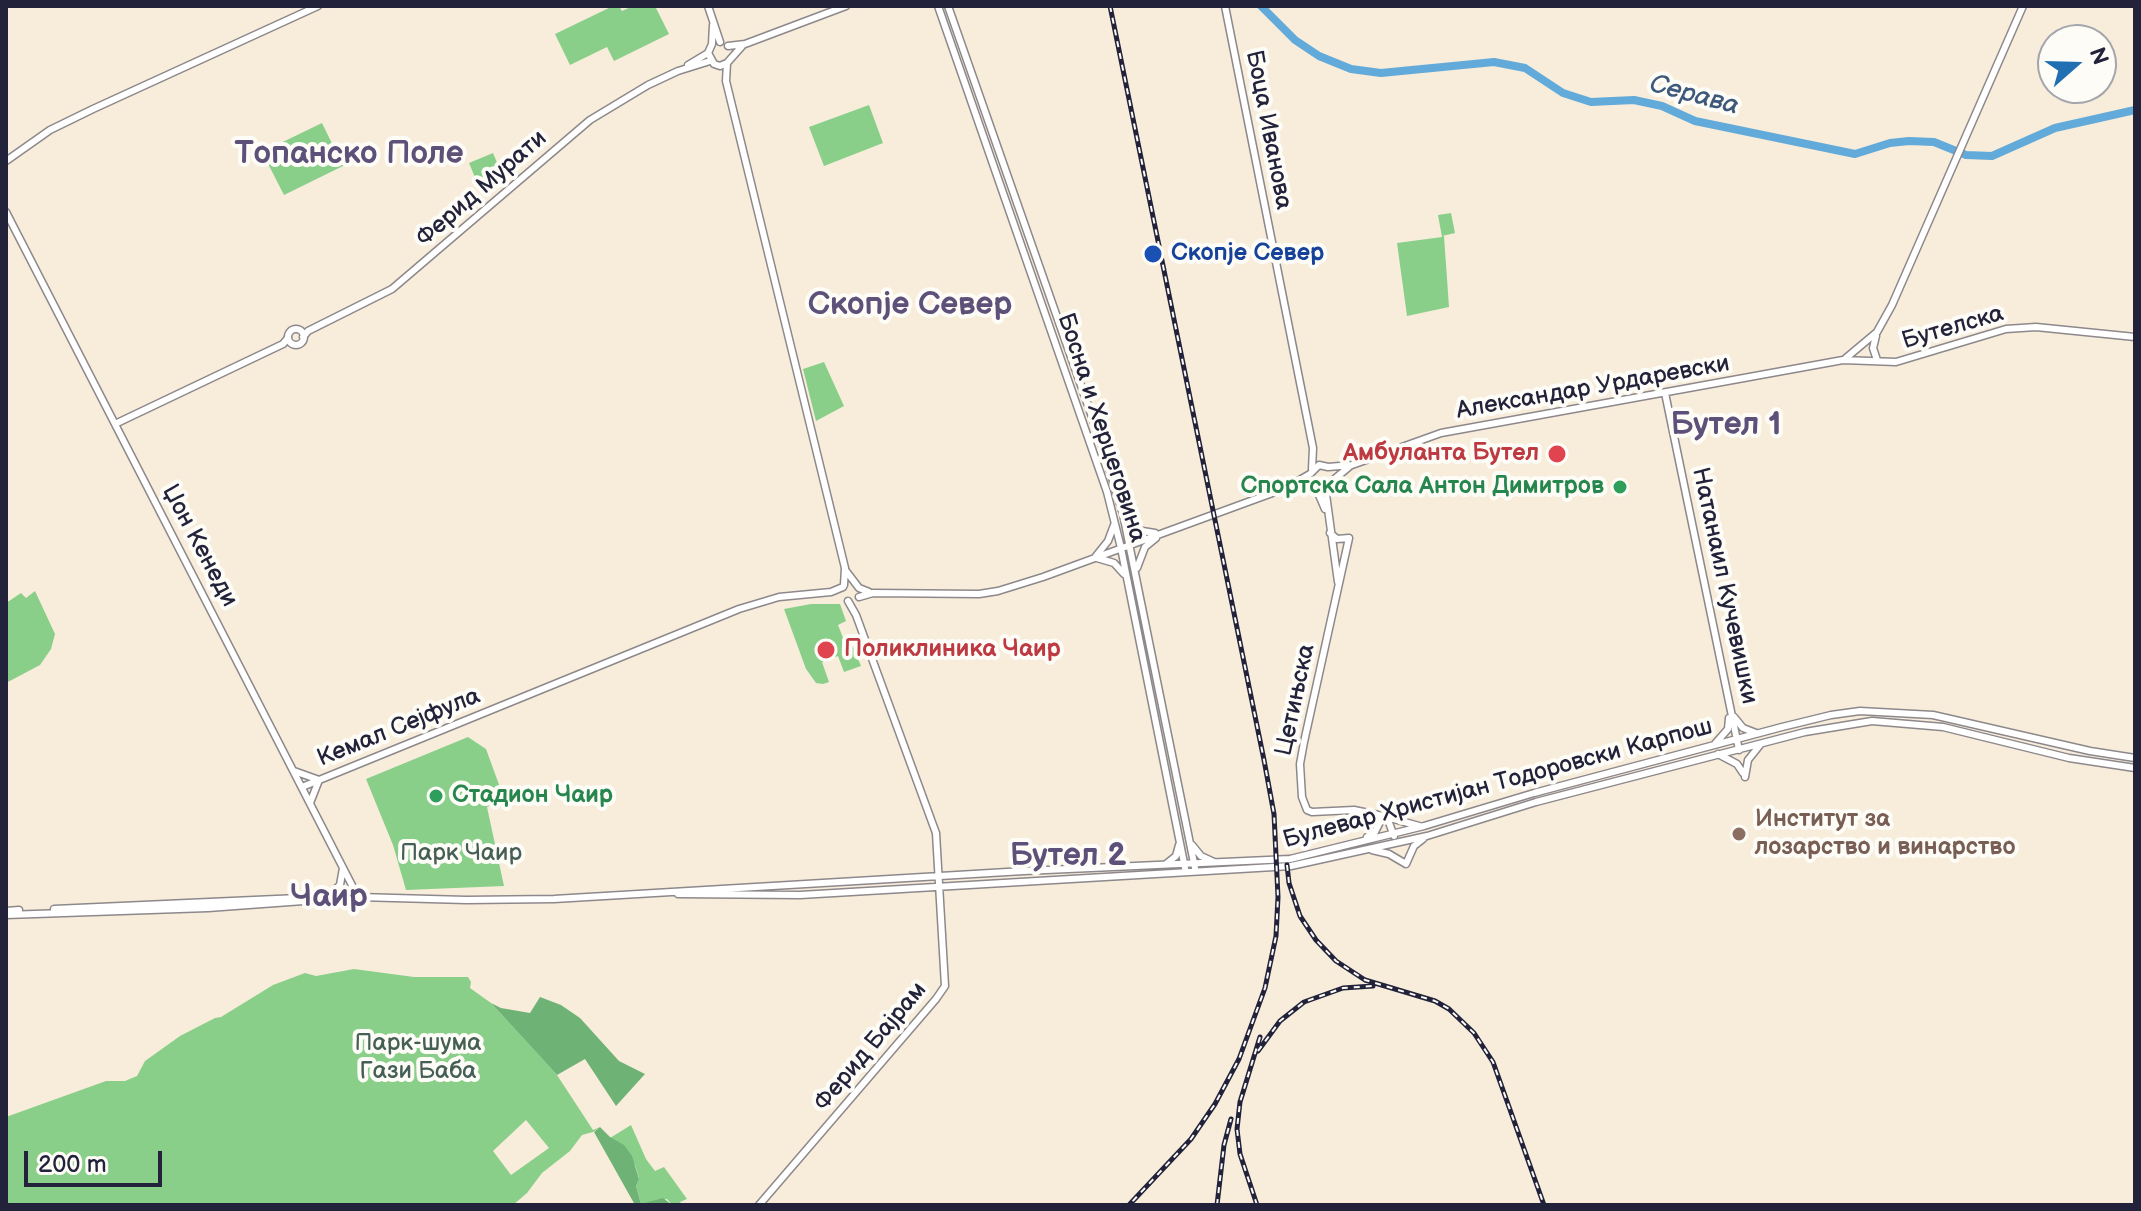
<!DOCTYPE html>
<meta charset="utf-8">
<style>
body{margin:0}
#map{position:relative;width:2141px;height:1211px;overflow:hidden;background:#f8eddb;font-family:"Balsamiq Sans",sans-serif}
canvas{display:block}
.frame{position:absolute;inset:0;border:8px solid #22223b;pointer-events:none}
.north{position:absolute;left:2037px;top:24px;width:80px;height:80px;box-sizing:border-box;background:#fdfcf7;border:2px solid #a5a5ac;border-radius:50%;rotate:70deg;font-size:22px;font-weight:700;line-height:32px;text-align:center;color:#22223b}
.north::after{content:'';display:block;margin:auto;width:28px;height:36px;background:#1f6fb2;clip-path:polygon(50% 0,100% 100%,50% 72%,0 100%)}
.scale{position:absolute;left:24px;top:1151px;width:138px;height:36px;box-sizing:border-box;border:4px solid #22223b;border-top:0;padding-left:10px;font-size:24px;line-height:28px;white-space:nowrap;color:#22223b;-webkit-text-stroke:6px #fdfcf7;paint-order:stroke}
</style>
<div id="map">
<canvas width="2141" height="1211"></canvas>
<div class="frame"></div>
<div class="north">N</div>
<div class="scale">200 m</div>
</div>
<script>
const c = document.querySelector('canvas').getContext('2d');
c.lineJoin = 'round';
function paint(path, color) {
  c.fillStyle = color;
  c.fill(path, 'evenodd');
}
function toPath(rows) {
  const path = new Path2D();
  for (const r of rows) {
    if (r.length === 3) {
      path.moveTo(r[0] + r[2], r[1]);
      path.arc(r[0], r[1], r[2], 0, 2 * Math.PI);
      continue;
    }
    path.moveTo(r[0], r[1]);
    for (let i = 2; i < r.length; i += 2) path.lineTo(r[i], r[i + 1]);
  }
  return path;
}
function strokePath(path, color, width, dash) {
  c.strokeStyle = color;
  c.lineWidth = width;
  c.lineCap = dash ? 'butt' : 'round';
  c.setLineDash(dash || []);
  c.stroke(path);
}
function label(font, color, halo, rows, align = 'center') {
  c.font = font + ' "Balsamiq Sans",sans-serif';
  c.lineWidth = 8;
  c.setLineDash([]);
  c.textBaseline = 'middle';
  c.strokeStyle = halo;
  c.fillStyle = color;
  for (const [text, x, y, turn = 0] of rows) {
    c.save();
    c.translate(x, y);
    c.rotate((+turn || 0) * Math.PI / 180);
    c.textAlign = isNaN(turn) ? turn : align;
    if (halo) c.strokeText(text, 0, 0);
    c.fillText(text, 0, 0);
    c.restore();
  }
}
paint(toPath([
 [613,6,619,6,622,11,633,6,655,6,669,34,614,61,607,47,570,65,555,34],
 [869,105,883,143,824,166,809,127],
 [322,123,343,166,284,195,262,152],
 [493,153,503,177,479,187,469,163],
 [1451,213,1455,233,1442,236,1444,236,1449,307,1407,316,1397,243,1442,237,1438,215],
 [824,362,844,406,816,421,803,369],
 [35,591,55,634,51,649,40,665,6,683,6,603,21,593,26,598],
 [811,604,840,604,846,621,838,625,847,648,853,646,861,666,844,672,838,656,822,662,829,682,823,684,816,683,806,669,784,609],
 [468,737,486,749,501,790,496,803,487,807,504,886,406,890,393,845,366,779],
 [354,969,414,977,468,977,471,982,470,988,491,1003,557,1075,593,1130,600,1127,593,1132,582,1135,570,1151,542,1173,527,1193,513,1205,6,1205,6,1117,106,1081,125,1081,137,1076,145,1061,180,1036,215,1018,221,1017,273,985,305,973,316,976],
 [526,1120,549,1148,511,1175,493,1151],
 [631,1125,646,1159,655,1171,664,1167,687,1199,680,1202,682,1205,672,1205,667,1199,641,1204,636,1186,639,1178,635,1165,610,1138]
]), '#89cf89');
paint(toPath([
 [540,997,561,1005,580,1018,619,1061,645,1074,616,1106,585,1059,557,1075,491,1003,501,1008,530,1013],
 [600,1127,610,1137,624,1145,632,1156,639,1179,636,1186,641,1204,663,1198,672,1205,635,1205,594,1132]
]), '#6eb275');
strokePath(toPath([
 [1261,6,1295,40,1319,56,1351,69,1381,73,1494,62,1525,68,1563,93,1591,102,1634,100,1662,106,1695,121,1855,154,1890,143,1909,141,1934,142,1966,155,1992,156,2055,128,2135,110]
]), '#62aad9', 8);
const tertiary = toPath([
 [708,6,720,42],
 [938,6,1107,492,1121,548,1185,868],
 [948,6,1104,451,1123,514,1195,868],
 [1225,6,1313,448,1312,469],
 [713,25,712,44,708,53,714,64,720,66,727,63,743,45],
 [728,46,745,44,846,6],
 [727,63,726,81,845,568,844,585],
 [688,65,708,53],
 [6,161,50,130,93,109,318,6],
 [6,212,358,897],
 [296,337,8],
 [1876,336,1873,348,1877,360],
 [303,337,308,331,392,289,590,120,648,85,678,71,710,61],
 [1846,358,1877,332,1892,305,2023,6],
 [1665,393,1739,750],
 [115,424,283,344,288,338],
 [1315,486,1325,509],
 [1286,488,1310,474,1319,465,1328,467,1352,465,1441,433,1843,360,1896,362,2006,329,2036,327,2135,337],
 [1126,521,1136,530,1155,533],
 [1330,533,1337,539,1349,538,1304,742,1300,764,1302,797,1307,810,1312,812,1354,810,1383,816,1388,820,1394,836],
 [1096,556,1108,541,1114,525],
 [1097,558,1114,563,1124,574],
 [1137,568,1145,547,1156,538],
 [846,571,859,588,869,592],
 [1338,582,1325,487,1350,466],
 [859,597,873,593,979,594,998,591,1043,577,1286,488,1313,484,1325,487],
 [1734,717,1743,728,1756,733],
 [1714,745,1728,729,1729,718],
 [1718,754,1737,764,1743,773],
 [294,771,319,780],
 [1745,777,1748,760,1760,745],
 [302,787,739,609,779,597,831,592,843,587],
 [310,803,319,780],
 [1367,837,1375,832,1383,816,1419,826],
 [1192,845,1201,856,1214,862],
 [1372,850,1389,854,1406,864,1414,846,1423,839],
 [1166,864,1176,856,1179,845],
 [678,894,800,895,1291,866,1427,836,1536,802,1805,732,1872,721,1943,727,2069,758,2135,768],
 [329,895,340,885,343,868],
 [54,909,343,896],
 [6,911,19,910],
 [6,915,208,908,358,897,466,900,554,899,1024,871,1290,859,1424,826,1534,793,1782,727,1831,715,1860,711,1933,715,2090,751,2135,758],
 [759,1205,936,999,945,986,936,833,856,615,848,601]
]);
strokePath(tertiary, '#8d888b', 9);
strokePath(tertiary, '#fff', 6);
const rail = toPath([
 [1110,6,1264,760,1274,814,1278,897,1276,936,1265,988,1239,1059,1215,1104,1191,1139,1129,1205],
 [1287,865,1289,883,1300,916,1316,940,1336,961,1365,980,1435,1001,1449,1009,1474,1033,1493,1062,1544,1205],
 [1258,1051,1280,1021,1304,1002,1343,988,1373,986],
 [1217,1205,1224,1145,1231,1119],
 [1257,1205,1240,1154,1237,1129,1240,1102,1260,1037]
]);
strokePath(rail, '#22223b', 5);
strokePath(rail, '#fdfcf7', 2, [6]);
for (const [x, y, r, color] of [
 [1153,254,10,"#1a4fb4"],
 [1557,454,10,"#e0444e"],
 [1620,487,8,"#2e9e5b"],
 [826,650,10,"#e0444e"],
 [436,796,8,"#2e9e5b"],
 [1739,834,8,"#8d6e63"]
]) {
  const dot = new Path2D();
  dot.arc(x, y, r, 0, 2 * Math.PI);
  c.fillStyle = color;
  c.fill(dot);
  strokePath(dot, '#fdfcf7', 3);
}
label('24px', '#22223b', '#fdfcf7', [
 ["Боца Иванова",1268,130,79],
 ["Ферид Мурати",482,189,-41],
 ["Бутелска",1953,328,-16],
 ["Александар Урдаревски",1593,388,-10],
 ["Босна и Херцеговина",1101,428,72],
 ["Џон Кенеди",199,546,62],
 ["Натанаил Кучевишки",1724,586,78],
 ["Цетињска",1296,700,-78],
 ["Кемал Сејфула",399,728,-22],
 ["Булевар Христијан Тодоровски Карпош",1498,784,-15],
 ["Ферид Бајрам",871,1047,-50]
]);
label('bold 24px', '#164399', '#fdfcf7', [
 ["Скопје Север",1171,254]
], 'left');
label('bold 24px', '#be3a42', '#fdfcf7', [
 ["Амбуланта Бутел",1539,454],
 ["Поликлиника Чаир",844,650,"left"]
], 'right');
label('bold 24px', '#27864d', '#fdfcf7', [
 ["Спортска Сала Антон Димитров",1604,487],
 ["Стадион Чаир",452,796,"left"]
], 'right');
label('bold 24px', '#785e54', '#fdfcf7', [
 ["Институт за",1755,820],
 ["лозарство и винарство",1755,848]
], 'left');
label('24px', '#465f56', '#fdfcf7', [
 ["Парк Чаир",461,854],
 ["Парк-шума",418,1044],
 ["Гази Баба",418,1072]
]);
label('italic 26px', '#3c587a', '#fdfcf7', [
 ["Серава",1694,96,15]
]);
label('bold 32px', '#5d5079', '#fdfcf7', [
 ["Топанско Поле",349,155],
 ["Скопје Север",910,306],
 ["Бутел 1",1726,426],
 ["Бутел 2",1068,857],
 ["Чаир",329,898]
]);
</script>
